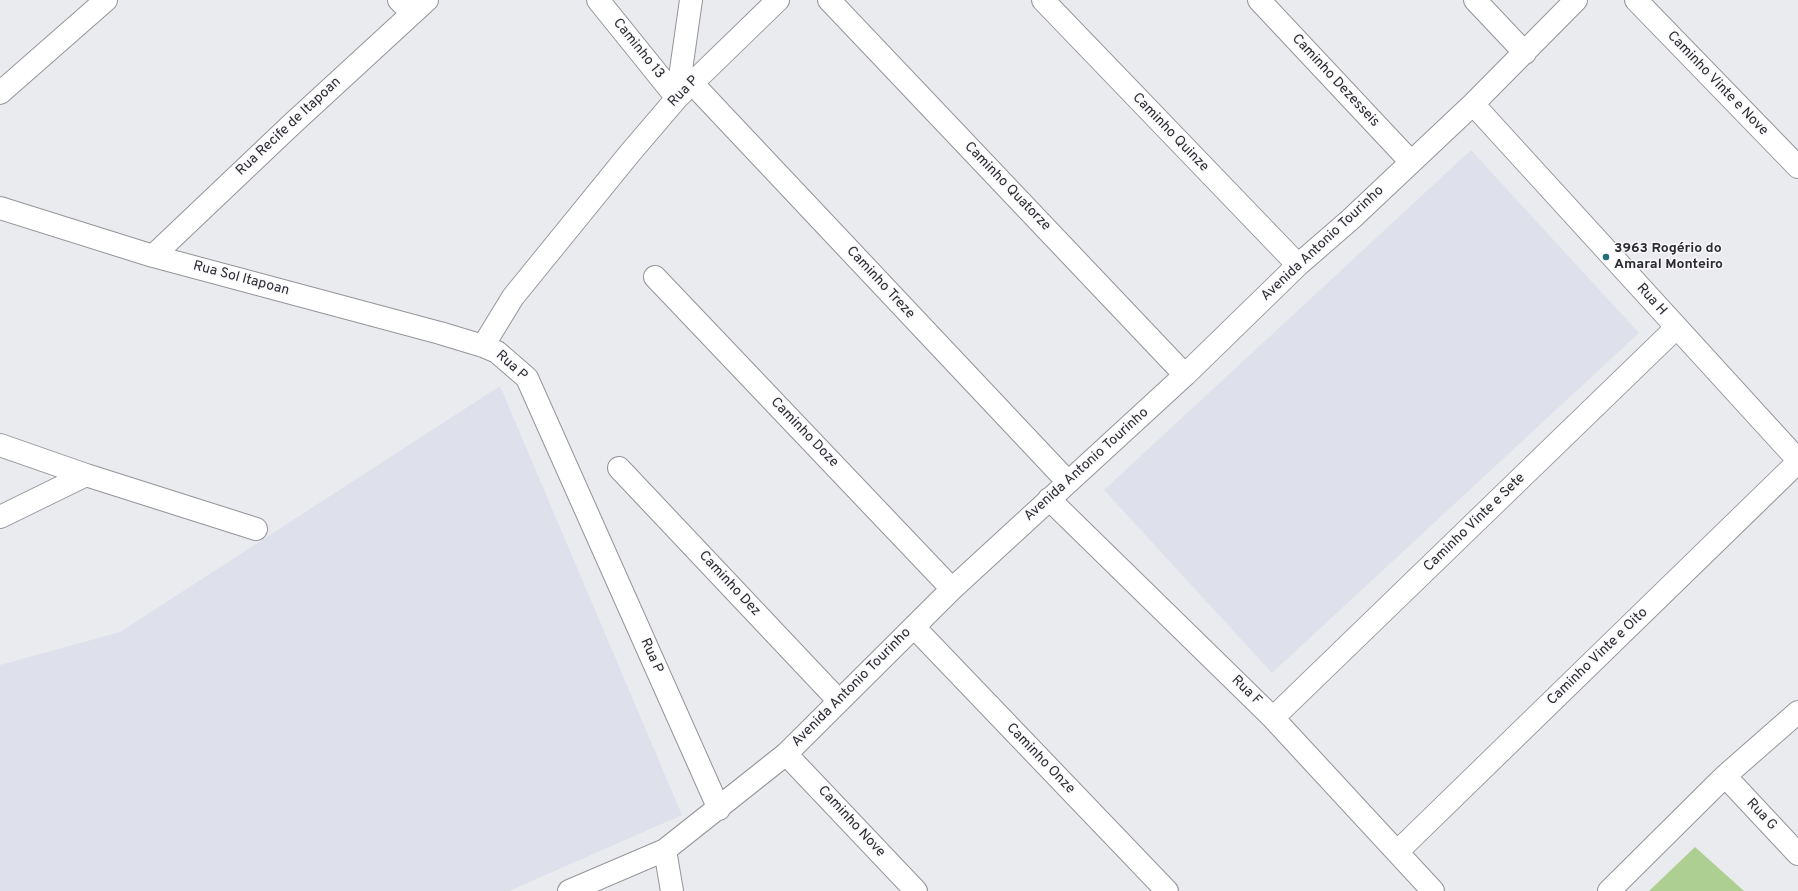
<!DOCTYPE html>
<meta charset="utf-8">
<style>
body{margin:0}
canvas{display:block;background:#eaebef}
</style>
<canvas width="1798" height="891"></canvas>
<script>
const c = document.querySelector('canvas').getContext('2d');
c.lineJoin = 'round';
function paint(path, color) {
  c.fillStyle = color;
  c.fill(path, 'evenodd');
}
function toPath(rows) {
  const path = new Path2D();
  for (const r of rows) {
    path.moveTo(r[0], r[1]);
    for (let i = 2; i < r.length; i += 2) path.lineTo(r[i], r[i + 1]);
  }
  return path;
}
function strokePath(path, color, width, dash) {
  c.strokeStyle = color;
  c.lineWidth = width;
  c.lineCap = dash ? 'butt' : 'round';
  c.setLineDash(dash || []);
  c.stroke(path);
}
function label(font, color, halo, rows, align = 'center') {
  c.font = font + ' Overpass,sans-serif';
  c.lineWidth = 3;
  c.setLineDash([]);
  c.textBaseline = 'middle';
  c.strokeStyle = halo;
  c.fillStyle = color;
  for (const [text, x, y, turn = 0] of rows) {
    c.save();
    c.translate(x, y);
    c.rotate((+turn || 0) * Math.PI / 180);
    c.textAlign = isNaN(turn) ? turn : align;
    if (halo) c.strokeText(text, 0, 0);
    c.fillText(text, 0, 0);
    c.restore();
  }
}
paint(toPath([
 [1471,150,1639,333,1272,673,1104,490],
 [500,386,682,815,509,891,0,891,0,665,120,632]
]), '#dee1ec');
paint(toPath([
 [1695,847,1744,891,1649,891]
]), '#adcf91');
const street = toPath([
 [399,0,412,13],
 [598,0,677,98],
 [829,0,1185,375],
 [1043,0,1298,265],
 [1259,0,1411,162],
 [1475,0,1525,53],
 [1636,0,1798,167],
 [692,83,1068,482],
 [0,93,106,0],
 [677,98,691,0],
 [1473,104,1798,460],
 [0,208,153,256,440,333,483,346,497,352,527,378,719,809],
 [153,256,291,125,427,0],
 [655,277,952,589],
 [483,346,513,297,630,153,677,98,778,0],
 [0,445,86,475,256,529],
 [619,468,839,701],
 [1049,499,1273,718,1433,891],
 [0,517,86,475],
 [914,627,1167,891],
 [1273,718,1676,328],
 [786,754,916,891],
 [1725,776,1798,854],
 [665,850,672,891],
 [1397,852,1798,462],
 [569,891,665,850,786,754,952,589,1185,375,1298,265,1351,219,1473,104,1576,0],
 [1609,891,1725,776,1798,712]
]);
strokePath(street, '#949599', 24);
strokePath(street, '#fff', 22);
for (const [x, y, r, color] of [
 [1606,257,4,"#256f77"]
]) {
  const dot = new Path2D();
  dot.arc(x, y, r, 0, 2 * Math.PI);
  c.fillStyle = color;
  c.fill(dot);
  strokePath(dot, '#f8f8fd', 1.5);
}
label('14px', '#2c2c2e', '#f8f8fd', [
 ["Caminho 13",638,49,51],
 ["Caminho Dezesseis",1335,81,47],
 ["Caminho Vinte e Nove",1717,84,46],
 ["Rua P",684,92,-46],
 ["Rua Recife de Itapoan",289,127,-43],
 ["Caminho Quinze",1170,133,46],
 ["Caminho Quatorze",1007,187,46],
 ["Avenida Antonio Tourinho",1323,244,-43],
 ["Rua Sol Itapoan",241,279,15],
 ["Caminho Treze",880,283,47],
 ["Rua H",1651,300,48],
 ["Rua P",511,366,42],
 ["Caminho Doze",804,433,46],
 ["Avenida Antonio Tourinho",1087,465,-42],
 ["Caminho Vinte e Sete",1475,523,-44],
 ["Caminho Dez",729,584,47],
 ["Rua P",651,656,66],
 ["Caminho Vinte e Oito",1598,657,-44],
 ["Avenida Antonio Tourinho",852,688,-45],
 ["Rua F",1246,691,44],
 ["Caminho Onze",1040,759,46],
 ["Rua G",1761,815,47],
 ["Caminho Nove",851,822,47]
]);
label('bold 14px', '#2c2c2e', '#f8f8fd', [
 ["3963 Rogério do",1614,249],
 ["Amaral Monteiro",1614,265]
], 'left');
</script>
